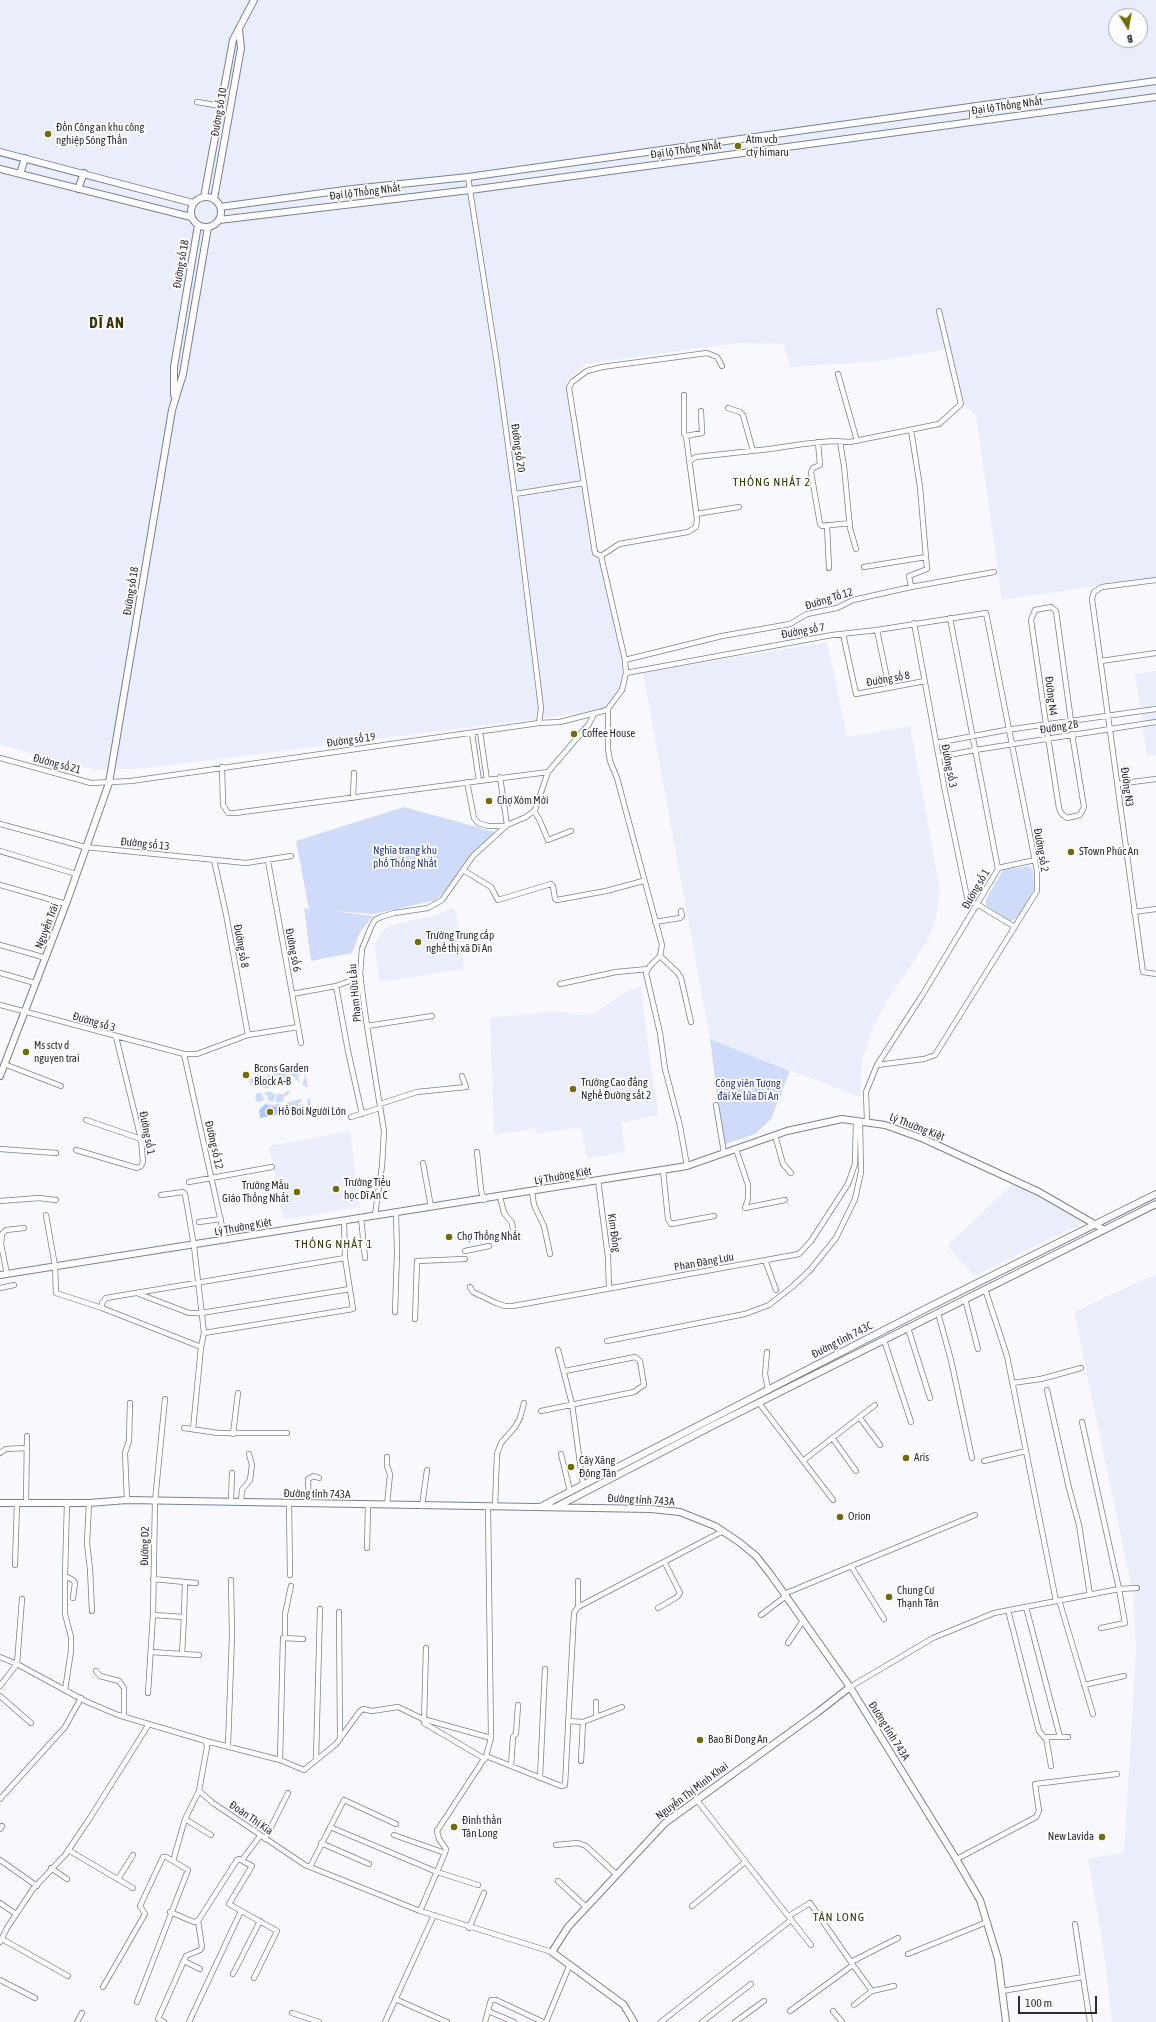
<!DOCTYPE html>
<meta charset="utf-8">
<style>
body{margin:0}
#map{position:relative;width:1156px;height:2022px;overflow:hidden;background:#f7f9fe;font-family:"Asap Condensed",sans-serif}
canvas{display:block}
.north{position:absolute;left:1108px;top:8px;width:40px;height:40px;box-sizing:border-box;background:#fff;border:1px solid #aaabaf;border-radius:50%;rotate:169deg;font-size:11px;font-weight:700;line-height:16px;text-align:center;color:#2a2d36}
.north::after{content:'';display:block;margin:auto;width:14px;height:18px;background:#726c08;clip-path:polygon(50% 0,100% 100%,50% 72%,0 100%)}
.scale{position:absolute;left:1018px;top:1996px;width:79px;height:18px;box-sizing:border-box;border:2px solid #2a2d36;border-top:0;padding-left:5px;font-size:12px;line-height:14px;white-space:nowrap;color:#2a2d36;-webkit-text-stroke:3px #fff;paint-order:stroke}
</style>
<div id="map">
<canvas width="1156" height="2022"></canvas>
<div class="north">B</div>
<div class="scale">100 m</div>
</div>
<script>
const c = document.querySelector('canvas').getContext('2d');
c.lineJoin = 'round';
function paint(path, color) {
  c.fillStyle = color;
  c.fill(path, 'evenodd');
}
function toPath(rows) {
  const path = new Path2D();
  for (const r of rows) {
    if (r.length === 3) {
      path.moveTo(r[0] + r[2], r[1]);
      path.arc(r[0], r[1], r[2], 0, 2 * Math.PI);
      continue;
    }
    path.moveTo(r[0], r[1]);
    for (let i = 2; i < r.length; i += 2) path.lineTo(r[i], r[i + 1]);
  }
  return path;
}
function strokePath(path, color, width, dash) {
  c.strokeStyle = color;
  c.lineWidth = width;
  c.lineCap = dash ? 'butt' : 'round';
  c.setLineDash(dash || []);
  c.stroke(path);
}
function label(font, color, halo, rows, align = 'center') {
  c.font = font + ' "Asap Condensed",sans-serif';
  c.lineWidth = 3.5;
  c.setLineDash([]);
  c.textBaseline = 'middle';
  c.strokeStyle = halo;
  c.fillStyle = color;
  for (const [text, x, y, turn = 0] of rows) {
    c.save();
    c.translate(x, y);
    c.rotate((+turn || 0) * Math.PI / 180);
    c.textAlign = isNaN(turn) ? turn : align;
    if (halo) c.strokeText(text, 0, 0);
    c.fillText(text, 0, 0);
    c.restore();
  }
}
paint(toPath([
 [0,0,1156,0,1156,577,1002,600,976,415,964,404,948,349,879,361,791,367,783,344,737,343,585,364,566,382,594,541,610,580,624,672,622,687,605,710,148,768,96,770,0,745],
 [1116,16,1140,16,1140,40,1116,40],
 [827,642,847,737,910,726,940,890,936,918,929,938,888,999,873,1027,862,1062,860,1097,710,1039,643,673],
 [1156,671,1156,755,1147,756,1135,674],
 [452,907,456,913,464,969,379,982,375,945,379,935,387,927,396,924,438,915],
 [641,986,650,1062,659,1115,621,1123,625,1152,587,1158,581,1127,536,1134,535,1128,494,1135,490,1018,555,1011,576,1015,594,1014,625,992],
 [350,1131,360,1207,284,1220,269,1146],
 [1016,1181,1083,1223,975,1276,947,1246],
 [1156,1274,1156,2022,1112,2022,1103,1945,1088,1859,1124,1852,1136,1653,1134,1599,1074,1312]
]), '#e9eefa');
paint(toPath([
 [404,807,495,832,464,863,453,882,436,900,374,914,332,911,373,916,360,932,352,953,311,961,304,908,309,909,296,841],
 [1029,866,1033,870,1034,890,1017,918,1010,921,986,905,986,899,1003,870],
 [710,1039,790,1071,771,1119,755,1134,723,1145],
 [304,1068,308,1087,306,1087,302,1084,305,1077,303,1071,298,1076,300,1083,292,1075,284,1072],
 [283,1072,289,1076,290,1081,277,1075,269,1078,266,1075],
 [263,1076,267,1078,269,1088,264,1088,258,1079,250,1085,249,1079],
 [270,1091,276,1095,273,1102,268,1101,267,1095,263,1093],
 [287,1091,291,1092,284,1097,283,1102,275,1102,277,1095,280,1093,282,1095],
 [257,1093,262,1093,263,1098,266,1100,257,1102,255,1096],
 [310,1098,312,1111,300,1113,300,1110,299,1108,299,1113,287,1116,286,1110,286,1116,281,1117,280,1106,269,1107,265,1103,272,1105,279,1104,285,1109,288,1102,301,1099,303,1100,298,1104,298,1107,302,1104,302,1108,305,1110,308,1106,307,1100]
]), '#d0dbf9');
paint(toPath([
 [265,1104,270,1107,279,1106,281,1114,260,1118,259,1110]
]), '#b3c4f9');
const street = toPath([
 [197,102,221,106],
 [468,177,497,364,516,504,541,708,539,723],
 [838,374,857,441],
 [728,408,740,412,743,415,753,451],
 [686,436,702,433,701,411],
 [818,442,820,465,813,468,811,472,820,524,822,526,850,523],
 [840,442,844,466,850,528,856,549],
 [689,461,696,457,770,449,803,444,833,441,850,442,939,424,961,404,939,311],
 [515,494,584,483],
 [696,514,739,507],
 [827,525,829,568],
 [601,556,595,553,569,388,572,382,587,371,602,367,707,353,717,357,722,366],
 [864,567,926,557],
 [1156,580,1102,587,1094,592,1092,599,1143,972,1156,974],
 [911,587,909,576,927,569,920,487,911,430],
 [914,623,945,791,967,897,969,902,977,904,1015,927],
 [877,630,889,688],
 [843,634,856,694,925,681],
 [625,660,722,636,790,624,807,614,837,608,853,600,911,587,994,572],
 [1101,661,1156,653],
 [626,673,832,635,877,630,986,613,1037,871,1037,891,935,1055,924,1059,877,1065],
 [608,709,608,749,610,761,617,778,662,945,660,956,650,966,646,973,660,1033,665,1069,680,1126,687,1166],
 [1071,721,1056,611,1051,607,1035,610,1031,620,1046,724,1059,808,1061,813,1067,818,1080,815,1084,807,1072,734],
 [480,732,487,780],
 [472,733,479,781],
 [936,743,1006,730,1156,709],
 [939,757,975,750,1156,722],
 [0,758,91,783,131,781,539,723,560,722,607,710,622,690,626,673,625,660,601,556,619,544,688,532,696,527,697,519,686,436,684,434,684,395],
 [222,767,223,805,228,813,235,813,548,772],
 [500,777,507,825],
 [467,782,474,818,478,823,488,826,505,826],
 [1117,784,1156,779],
 [353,798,354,773],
 [534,811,539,819,548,840,571,831],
 [0,824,85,847,246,863,291,856],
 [0,851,76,874],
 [214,860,226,914,248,1035],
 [268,861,301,1043],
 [998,868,1035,860],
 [463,870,491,887,498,900,551,884,553,886,555,899,557,900,606,891,643,881],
 [0,885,66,904],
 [1134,912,1156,909],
 [655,922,680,918,682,916,681,911],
 [0,945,46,958],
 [660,956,677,972,681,978,691,1022],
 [0,973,35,983],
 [560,984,616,972,648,969],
 [336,986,348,1051,362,1114],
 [292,994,336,986,361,977],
 [0,1005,184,1054,197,1054,248,1035,298,1027],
 [367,1026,432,1016],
 [184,1054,225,1240],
 [4,1064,61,1086],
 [380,1104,417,1092,466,1087,462,1076],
 [716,1105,724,1153],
 [351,1117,380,1108],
 [86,1120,141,1139],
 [867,1121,866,1092,877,1065,923,994,998,869,950,618],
 [775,1135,783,1164,791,1173],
 [0,1149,56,1153],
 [736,1149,748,1185,748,1199,745,1208,785,1200],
 [76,1150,137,1168,141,1166,143,1162,141,1139,116,1037],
 [477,1152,481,1190,484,1200],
 [423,1163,431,1207],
 [663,1170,668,1219,671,1224,714,1216],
 [598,1180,608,1257,609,1288],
 [189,1182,272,1167],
 [532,1192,534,1205,544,1226,550,1254],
 [161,1195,183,1192,185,1194,194,1246,204,1333,201,1347,193,1429],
 [500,1197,504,1213,512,1223,514,1236],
 [0,1201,39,1198,56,1200],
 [46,1215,55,1266,56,1293,102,1308],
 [375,1215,382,1166,384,1131,367,1026,360,975,362,949,371,927,375,920,381,917,394,913,428,908,442,900,473,856,507,825,526,817,535,810,548,772,589,724,594,714],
 [361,1217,365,1258],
 [199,1222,221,1219],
 [465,1251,489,1246],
 [765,1260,776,1290],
 [7,1274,1,1244,2,1234,6,1230,24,1228],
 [470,1287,473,1292,496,1303,505,1306,513,1306,799,1254,811,1241,848,1184,855,1164,856,1120],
 [0,1288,14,1285],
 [985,1289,1007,1356,1056,1601],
 [139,1294,189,1313,201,1313,350,1289],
 [965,1299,978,1349],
 [395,1312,397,1253,396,1212],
 [938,1313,951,1360,972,1458],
 [415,1319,417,1261,465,1259],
 [908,1328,930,1398],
 [204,1333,353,1309,345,1258,344,1221],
 [884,1340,911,1422],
 [607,1341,745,1314,769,1305,792,1287,810,1270,836,1238,855,1199,861,1172,860,1121],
 [201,1347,102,1308,102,1303,106,1298,345,1258],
 [558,1350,572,1404,583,1485],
 [767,1352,765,1374,768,1389],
 [1012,1383,1041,1379,1081,1368],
 [1047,1390,1069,1488,1079,1525,1090,1595],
 [759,1403,833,1500],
 [541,1411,634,1392,644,1385,640,1361,635,1357,565,1371],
 [860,1418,880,1445],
 [184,1428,218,1433,287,1433],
 [233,1434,238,1393],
 [833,1439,856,1471],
 [0,1453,6,1449,26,1448],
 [561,1454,570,1491],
 [387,1457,387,1466,390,1474,387,1505],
 [804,1460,875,1405],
 [984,1461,1026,1451],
 [127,1500,125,1453,129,1441,130,1403],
 [67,1502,65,1576,73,1580,75,1583,73,1598],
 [231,1502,232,1473],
 [241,1502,242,1490,250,1480,252,1465,249,1454],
 [26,1503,27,1436],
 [89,1503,87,1543,90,1569,92,1611],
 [289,1503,290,1575],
 [309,1504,308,1479,314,1476,319,1478],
 [422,1506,427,1470],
 [495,1507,497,1454,501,1443,515,1427,520,1418,524,1403],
 [367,1548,368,1505],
 [15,1565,17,1503],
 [851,1566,884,1619],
 [65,1576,65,1614,71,1637,71,1651,65,1690],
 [578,1581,578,1607],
 [185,1582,196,1583],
 [784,1594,975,1515],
 [1059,1600,1093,1714],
 [1026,1607,1060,1737],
 [658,1608,677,1597,680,1593,665,1563],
 [1008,1610,1039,1731,1044,1737,1068,1737],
 [339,1612,340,1739],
 [153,1615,184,1617,185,1582,153,1579],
 [761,1615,786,1596],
 [1101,1628,1125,1623,1119,1589,1137,1588],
 [285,1638,285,1614,291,1586],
 [788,1643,802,1622],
 [426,1648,424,1723,485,1759],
 [151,1652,182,1654,184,1617],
 [182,1654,199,1655],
 [0,1657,17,1664,85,1701,118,1715,206,1741,207,1747,199,1791,213,1803,305,1865,420,1911,552,1952],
 [96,1671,100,1676,119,1681,124,1688,124,1717],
 [1084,1685,1124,1676],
 [0,1686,17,1664,22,1599],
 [850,1687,933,1638,994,1613,1119,1589,1082,1422],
 [148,1693,153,1615,155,1501,165,1399],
 [0,1696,31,1723],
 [596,1717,596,1702],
 [568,1721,583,1722,622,1707],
 [1046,1737,1051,1766],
 [206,1741,280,1760,304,1770,336,1744,360,1711,363,1709,372,1711,398,1707,423,1719,491,1738],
 [228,1746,232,1636,231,1580],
 [486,1756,561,1786,565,1785,574,1613,578,1607,723,1531],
 [316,1759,320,1609],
 [280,1760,283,1638,303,1639],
 [581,1761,583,1722],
 [511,1766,513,1737,516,1734,518,1705],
 [540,1778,545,1669],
 [0,1799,65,1727,81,1698],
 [696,1799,811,1945],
 [185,1819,211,1835],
 [330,1827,437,1872,478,1885],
 [0,1829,2,1826],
 [394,1835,445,1853],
 [265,1839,288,1793],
 [321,1843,369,1864],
 [556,1845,578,1843,586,1846,617,1875],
 [68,1850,133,1888],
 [957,1859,1036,1817,1039,1811,1035,1784,1117,1774],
 [0,1860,37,1886],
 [242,1860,260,1836],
 [310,1867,344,1800,396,1824],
 [51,1868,67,1879],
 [118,1879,133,1855],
 [558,1881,586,1907],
 [0,1903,16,1914],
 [692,1906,745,1862],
 [420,1911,445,1853,446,1849,439,1839,437,1831,486,1756,491,1738,488,1507],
 [170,1912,194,1922,198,1921,237,1860,239,1859,252,1866,229,1904,277,1931,254,1978],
 [789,1916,810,1903,853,1965,790,2011],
 [1075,1924,1083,1977],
 [469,1928,484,1893],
 [2,1939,68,1976],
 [0,1942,7,1928,33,1889,65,1855,90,1818,149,1724],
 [908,1954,987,1922],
 [184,1961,200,1969],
 [851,1962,898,1938],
 [853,1965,872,1991,894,1986],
 [233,1974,260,1921],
 [0,1980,35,1998],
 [103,1987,145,1914,140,1906,163,1857,166,1857,173,1861,185,1819,199,1791],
 [1002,1991,1083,1977,1090,2022],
 [395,1999,447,2022],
 [137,2002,188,1870,173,1861],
 [854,2005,872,1991],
 [488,2011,491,2000,496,2000,543,2022],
 [833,2011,842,2022],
 [292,2013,319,2022],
 [77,2022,82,2013],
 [164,2022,158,2019,186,1956,200,1950,202,1947,198,1921],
 [189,2022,241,1911],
 [385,2022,434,1915],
 [485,2022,488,2011,514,2022],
 [546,2022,570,1964],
 [661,2022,791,1920],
 [702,2022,751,1984],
 [735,2022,764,2001]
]);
const secondary = toPath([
 [973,107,973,121],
 [0,152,193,203],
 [0,169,191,217],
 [20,174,25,158],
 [78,189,84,173],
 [206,212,15],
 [204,197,233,40,254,0],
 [214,199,241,48,239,29],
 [220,207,352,189,468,177,1156,81],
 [219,220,470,190,1156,97],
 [174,395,174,367,198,225],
 [0,1076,66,904,109,783,172,410,183,374,208,227],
 [0,1275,687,1166,787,1131,842,1119,885,1125,924,1139,1039,1192,1103,1229],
 [0,1503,89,1503,127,1500,651,1509,680,1512,715,1526,739,1542,756,1556,771,1575,850,1687,955,1857,980,1900,998,1959,1006,2022],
 [542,1506,931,1306,1156,1194],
 [556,1507,712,1426,1156,1204],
 [634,2022,624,2005,552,1952,568,1927,665,1823,818,1712,850,1687]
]);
strokePath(street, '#798094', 6);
strokePath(secondary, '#798094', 8);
strokePath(street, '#fff', 4.5);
strokePath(secondary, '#fff', 6);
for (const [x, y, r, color] of [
 [48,134,4,"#726c08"],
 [738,146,4,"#726c08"],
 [574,734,4,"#726c08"],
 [489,801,4,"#726c08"],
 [1071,852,4,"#726c08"],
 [418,942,4,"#726c08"],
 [26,1052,4,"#726c08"],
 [246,1075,4,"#726c08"],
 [573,1089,4,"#726c08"],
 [270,1112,4,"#726c08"],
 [336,1189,4,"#726c08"],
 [297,1192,4,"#726c08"],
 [449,1237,4,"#726c08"],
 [906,1458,4,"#726c08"],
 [571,1467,4,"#726c08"],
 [840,1517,4,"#726c08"],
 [889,1597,4,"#726c08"],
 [700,1740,4,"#726c08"],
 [454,1827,4,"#726c08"],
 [1102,1837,4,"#726c08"]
]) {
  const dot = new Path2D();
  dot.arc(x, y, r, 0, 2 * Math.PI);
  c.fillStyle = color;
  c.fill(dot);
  strokePath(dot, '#fff', 1.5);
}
label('11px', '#2a2d36', '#fff', [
 ["Đại lộ Thống Nhất",1007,106,-8],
 ["Đường số 10",219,112,-80],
 ["Đại lộ Thống Nhất",686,150,-8],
 ["Đại lộ Thống Nhất",365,192,-7],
 ["Đường số 18",181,264,-80],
 ["Đường số 20",518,448,82],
 ["Đường số 18",131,591,-81],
 ["Đường Tổ 12",829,599,-17],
 ["Đường số 7",803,631,-10],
 ["Đường số 8",888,679,-10],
 ["Đường N4",1051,696,83],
 ["Đường 2B",1059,727,-9],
 ["Đường số 19",351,740,-8],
 ["Đường số 21",57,764,15],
 ["Đường số 3",949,766,79],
 ["Đường N3",1127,787,82],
 ["Đường số 13",145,844,6],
 ["Đường số 2",1041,850,80],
 ["Đường số 1",976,889,-60],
 ["Nguyễn Trãi",47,926,-69],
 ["Đường số 8",241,946,80],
 ["Đường số 6",293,950,79],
 ["Phạm Hữu Lầu",355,993,-95],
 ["Đường số 3",94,1022,16],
 ["Lý Thường Kiệt",917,1127,21],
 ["Đường số 1",147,1133,79],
 ["Đường số 12",214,1145,77],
 ["Lý Thường Kiệt",563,1176,-10],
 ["Lý Thường Kiệt",243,1227,-10],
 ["Kim Đồng",614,1233,82],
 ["Phan Đăng Lưu",704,1262,-10],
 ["Đường tỉnh 743C",842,1340,-27],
 ["Đường tỉnh 743A",317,1494,1],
 ["Đường tỉnh 743A",641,1500,3],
 ["Đường D2",145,1546,-89],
 ["Đường tỉnh 743A",889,1731,58],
 ["Nguyễn Thị Minh Khai",692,1791,-37],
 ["Đoàn Thị Kia",251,1818,35]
]);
label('11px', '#2a2d36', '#fff', [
 ["Đồn Công an khu công",56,128],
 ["nghiệp Sóng Thần",56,141],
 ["Atm vcb",746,140],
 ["cty himaru",746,153],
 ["Coffee House",582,734],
 ["Chợ Xóm Mới",497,801],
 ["STown Phúc An",1079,852],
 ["Trường Trung cấp",426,936],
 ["nghề thị xã Dĩ An",426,949],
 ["Ms sctv d",34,1046],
 ["nguyen trai",34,1059],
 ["Bcons Garden",254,1069],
 ["Block A-B",254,1082],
 ["Trường Cao đẳng",581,1083],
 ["Nghề Đường sắt 2",581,1096],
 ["Hồ Bơi Người Lớn",278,1112],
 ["Trường Tiểu",344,1183],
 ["học Dĩ An C",344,1196],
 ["Trường Mẫu",289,1186,"right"],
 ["Giáo Thống Nhất",289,1199,"right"],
 ["Chợ Thống Nhất",457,1237],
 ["Aris",914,1458],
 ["Cây Xăng",579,1461],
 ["Đông Tân",579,1474],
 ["Orion",848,1517],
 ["Chung Cư",897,1591],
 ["Thạnh Tân",897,1604],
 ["Bao Bi Dong An",708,1740],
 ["Đình thần",462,1821],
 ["Tân Long",462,1834],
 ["New Lavida",1094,1837,"right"]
], 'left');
label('11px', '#2d3c7a', '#fff', [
 ["Nghĩa trang khu",405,851],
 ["phố Thống Nhất",405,864],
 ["Công viên Tượng",748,1084],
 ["đài Xe lửa Dĩ An",748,1097]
]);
c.letterSpacing = '1px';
label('12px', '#38350b', '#fff', [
 ["THỐNG NHẤT 2",772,482],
 ["THỐNG NHẤT 1",334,1244],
 ["TÂN LONG",839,1917]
]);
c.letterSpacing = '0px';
c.letterSpacing = '1px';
label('bold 15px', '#38350b', '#fff', [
 ["DĨ AN",107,323]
]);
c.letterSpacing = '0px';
</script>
